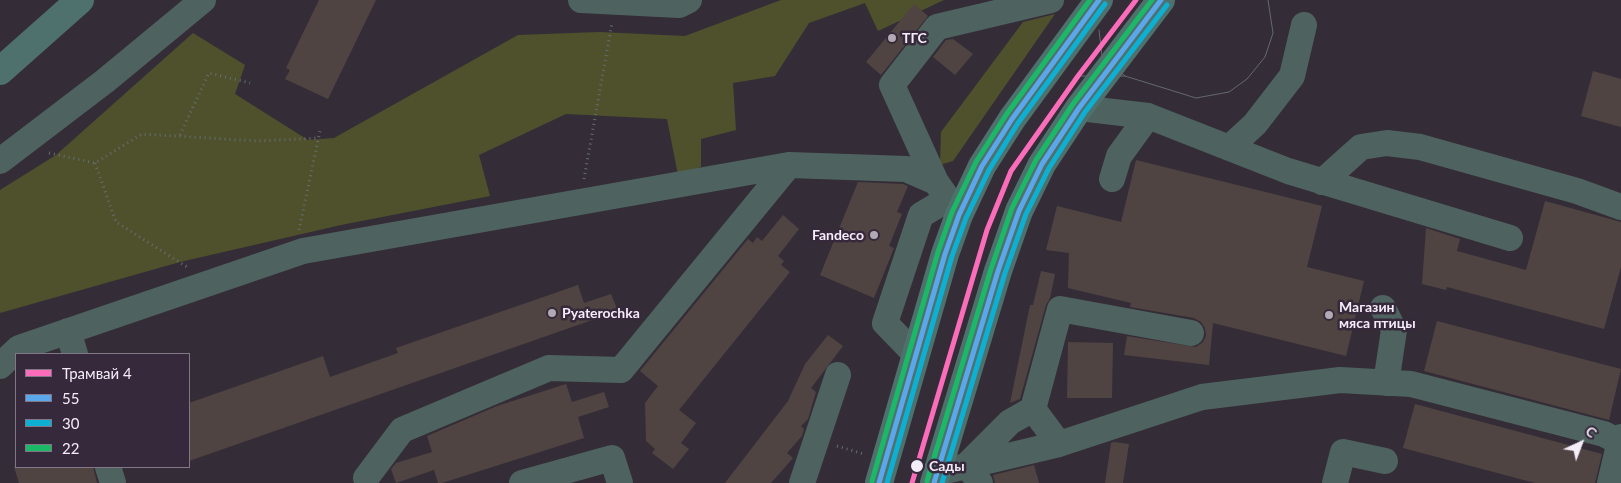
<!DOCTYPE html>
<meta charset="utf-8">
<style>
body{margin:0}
#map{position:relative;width:1621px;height:483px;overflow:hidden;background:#342d37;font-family:Lato,sans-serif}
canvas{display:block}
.legend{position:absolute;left:15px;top:353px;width:175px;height:115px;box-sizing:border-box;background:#36293b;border:1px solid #827787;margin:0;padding:6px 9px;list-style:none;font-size:15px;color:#f4ecf8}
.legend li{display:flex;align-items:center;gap:10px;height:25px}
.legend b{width:25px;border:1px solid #827787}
.north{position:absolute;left:1556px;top:418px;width:50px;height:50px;-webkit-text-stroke:4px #36293b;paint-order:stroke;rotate:43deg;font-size:14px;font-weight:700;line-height:20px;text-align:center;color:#f4ecf8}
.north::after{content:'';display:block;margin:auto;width:18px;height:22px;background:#f4ecf8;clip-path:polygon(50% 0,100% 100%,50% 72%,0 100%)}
</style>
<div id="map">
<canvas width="1621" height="483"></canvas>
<ul class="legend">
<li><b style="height:6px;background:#fb6dba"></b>Трамвай 4</li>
<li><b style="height:6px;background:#5aa8eb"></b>55</li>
<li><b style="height:6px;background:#0dafd3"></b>30</li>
<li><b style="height:6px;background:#1ab867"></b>22</li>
</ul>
<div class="north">С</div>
</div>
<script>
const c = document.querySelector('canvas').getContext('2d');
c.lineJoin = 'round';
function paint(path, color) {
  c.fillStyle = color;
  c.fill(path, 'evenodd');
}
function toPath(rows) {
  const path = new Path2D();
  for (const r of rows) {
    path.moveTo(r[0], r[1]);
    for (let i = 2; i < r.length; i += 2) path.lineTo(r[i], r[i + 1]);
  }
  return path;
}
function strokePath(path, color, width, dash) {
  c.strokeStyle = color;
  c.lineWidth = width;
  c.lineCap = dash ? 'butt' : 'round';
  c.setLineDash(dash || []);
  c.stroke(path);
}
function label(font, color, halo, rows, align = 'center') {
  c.font = font + ' Lato,sans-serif';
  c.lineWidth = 5;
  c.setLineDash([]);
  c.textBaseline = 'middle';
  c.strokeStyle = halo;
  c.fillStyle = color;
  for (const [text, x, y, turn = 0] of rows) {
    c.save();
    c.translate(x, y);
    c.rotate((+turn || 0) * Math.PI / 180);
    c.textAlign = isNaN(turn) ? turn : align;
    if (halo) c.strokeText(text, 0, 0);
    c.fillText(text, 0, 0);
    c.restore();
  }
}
paint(toPath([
 [781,0,944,0,878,31,865,3,809,23,775,76,733,83,736,130,701,139,701,167,678,175,667,119,566,114,479,155,490,196,341,225,180,262,0,313,0,190,56,155,193,33,245,65,235,94,308,140,334,138,518,35,600,32,685,36],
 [1055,14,953,161,940,165,941,132,1023,22]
]), '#4f512d');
paint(toPath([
 [319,0,376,0,328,99,285,79,290,70,286,68],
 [914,4,928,16,881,75,866,62],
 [953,39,973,54,955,75,933,57,946,40],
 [1593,71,1621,79,1621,127,1581,116],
 [1136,160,1322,206,1307,267,1364,281,1346,356,1213,323,1209,365,1124,355,1127,336,1196,347,1203,342,1206,336,1205,328,1201,322,1194,318,1130,307,1131,303,1068,288,1069,253,1046,250,1057,206,1121,222],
 [858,182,903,184,908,186,897,212,902,214,889,246,894,248,874,298,820,275],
 [1545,201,1621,222,1621,267,1604,329,1447,287,1446,290,1422,284,1426,228,1460,239,1457,251,1526,270],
 [783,215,799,229,778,256,784,261,781,265,790,272,679,410,696,423,681,443,689,449,673,469,652,453,655,449,646,441,645,403,658,386,640,371,748,239,753,243,757,237,762,241],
 [1041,271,1055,274,1050,298,1046,305,1020,399,1010,403,1030,305,1033,305],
 [578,285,584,303,611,294,618,311,189,461,189,403,323,356,330,377,398,353,396,348],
 [1437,321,1621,369,1609,420,1424,371],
 [828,335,843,346,811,388,816,392,808,419,801,426,804,429,802,436,787,453,793,458,771,483,725,483,788,401,805,364],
 [1068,342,1113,343,1112,398,1067,398],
 [566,384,572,402,604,392,609,407,578,417,584,438,442,483,438,483,434,470,396,483,391,469,396,463,432,452,427,436,497,406],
 [1415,404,1602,454,1595,483,1535,483,1403,448],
 [1114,442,1129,444,1123,483,1105,483,1111,443],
 [1034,465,1039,483,995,483,993,475],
 [14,467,93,467,97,483,19,483]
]), '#504442');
strokePath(toPath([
 [180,135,209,73,250,83],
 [49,153,95,163,142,134,257,141,319,138],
 [95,163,116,222,187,267],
 [584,179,612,23],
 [299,230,320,131],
 [837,446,864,454]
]), '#646e6f', 3, [1, 4]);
strokePath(toPath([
 [581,0,679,5,689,0],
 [1079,108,1148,116,1288,171,1510,238],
 [1229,148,1255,124,1292,76,1304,25],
 [0,161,105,81,203,0],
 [1112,179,1119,156,1148,116],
 [1322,182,1361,147,1387,143,1420,147,1577,191,1621,207],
 [959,215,936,182,892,85,937,27,1051,0],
 [1383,308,1394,330,1386,383],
 [68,331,75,354],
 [1191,333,1060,309,1033,409,1059,444,1202,397,1340,380,1411,384,1604,434,1621,443],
 [915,354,885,323,921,215,948,199],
 [0,366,19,348,303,251,789,165,906,169,936,182],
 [108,467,113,483],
 [937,473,1059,444],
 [366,478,402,430,549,368,621,370,789,165],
 [522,483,612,458,620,483],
 [802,483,838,375],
 [980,483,967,465,1010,422,1033,409],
 [1335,483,1343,452,1385,461],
 [1610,483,1621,437]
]), '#4e6360', 26);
strokePath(toPath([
 [0,71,80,0],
 [879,483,945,254,959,215,982,166,1012,119,1099,0],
 [934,483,998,271,1019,211,1042,164,1079,108,1161,0]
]), '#4f716d', 28);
strokePath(toPath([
 [1099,30,1102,56,1125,76],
 [1078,76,1125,76,1196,98,1229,92,1247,79,1265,57,1273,33,1268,0]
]), '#64696d', 1);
strokePath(toPath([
 [879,483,945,254,959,215,982,166,1012,119,1099,0],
 [934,483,998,271,1019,211,1042,164,1079,108,1161,0]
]), '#5aa8eb', 5);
strokePath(toPath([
 [887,483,952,256,966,218,989,170,1018,123,1105,4],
 [942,483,1005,273,1026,214,1049,168,1085,112,1167,5]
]), '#0dafd3', 5);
strokePath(toPath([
 [872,481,938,252,952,212,976,162,1006,115,1090,0],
 [927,481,991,269,1012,208,1036,160,1073,104,1152,0]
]), '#1ab867', 5);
strokePath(toPath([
 [912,483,987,230,1011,171,1078,76,1136,0]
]), '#fb6dba', 5);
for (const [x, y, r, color] of [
 [892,38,5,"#b1a9b4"],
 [874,235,5,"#b1a9b4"],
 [552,313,5,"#b1a9b4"],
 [1329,315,5,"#b1a9b4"],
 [917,466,7,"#f4ecf8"]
]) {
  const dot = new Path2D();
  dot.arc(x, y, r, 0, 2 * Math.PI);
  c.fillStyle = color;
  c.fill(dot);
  strokePath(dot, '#36293b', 2);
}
label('bold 14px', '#f4ecf8', '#36293b', [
 ["ТГС",902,38],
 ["Fandeco",864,235,"right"],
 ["Магазин",1339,307],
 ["мяса птицы",1339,323],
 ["Pyaterochka",562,313]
], 'left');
label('bold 14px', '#f4ecf8', '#36293b', [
 ["Сады",929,466]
], 'left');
</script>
